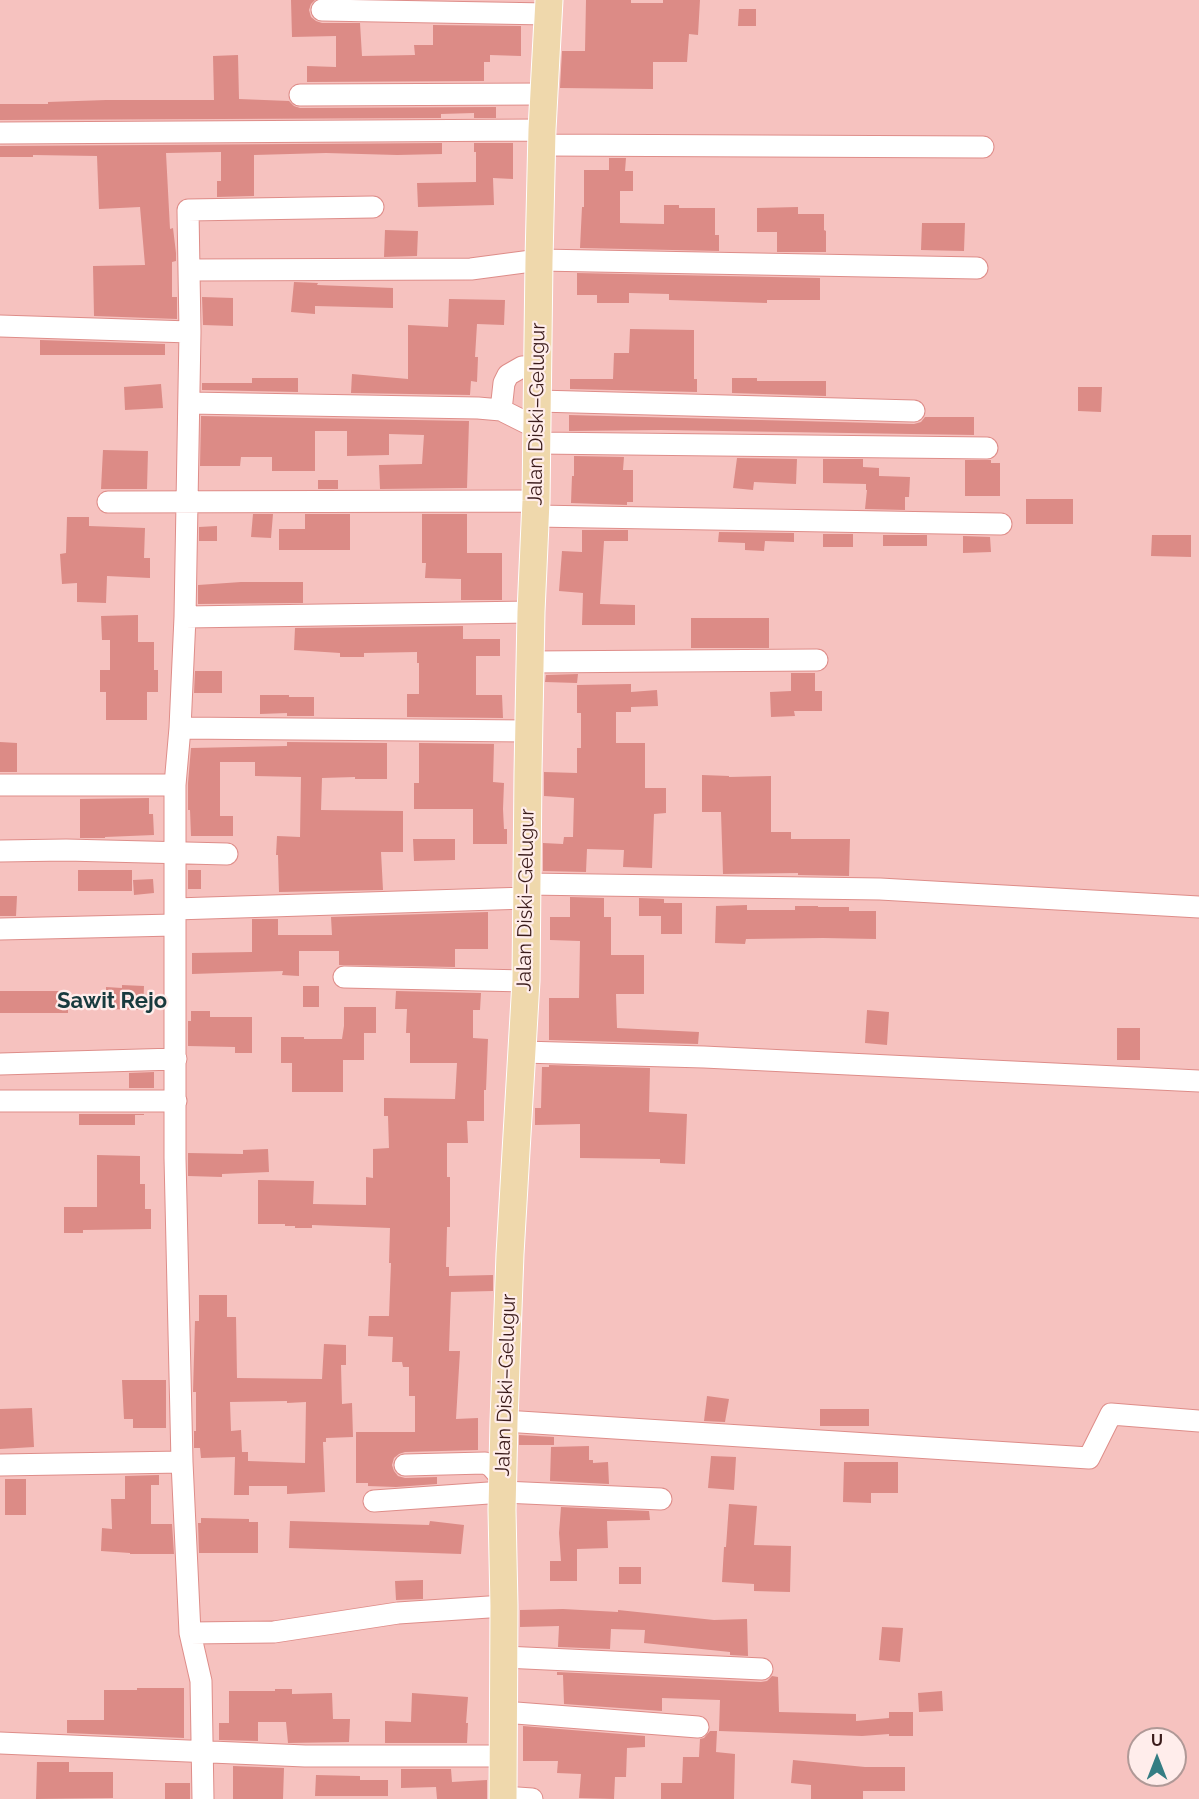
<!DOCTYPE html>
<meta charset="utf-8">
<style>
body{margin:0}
#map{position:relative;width:1199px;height:1799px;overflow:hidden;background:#f6c2bf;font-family:Raleway,sans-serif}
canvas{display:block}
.north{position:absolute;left:1127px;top:1727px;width:60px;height:60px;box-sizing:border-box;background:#ffedeb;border:2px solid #b09997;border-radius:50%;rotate:0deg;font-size:16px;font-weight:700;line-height:24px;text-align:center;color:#3a1b1a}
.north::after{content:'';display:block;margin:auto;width:21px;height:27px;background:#357d83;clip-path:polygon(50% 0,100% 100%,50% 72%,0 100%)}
</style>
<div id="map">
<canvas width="1199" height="1799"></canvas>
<div class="north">U</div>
</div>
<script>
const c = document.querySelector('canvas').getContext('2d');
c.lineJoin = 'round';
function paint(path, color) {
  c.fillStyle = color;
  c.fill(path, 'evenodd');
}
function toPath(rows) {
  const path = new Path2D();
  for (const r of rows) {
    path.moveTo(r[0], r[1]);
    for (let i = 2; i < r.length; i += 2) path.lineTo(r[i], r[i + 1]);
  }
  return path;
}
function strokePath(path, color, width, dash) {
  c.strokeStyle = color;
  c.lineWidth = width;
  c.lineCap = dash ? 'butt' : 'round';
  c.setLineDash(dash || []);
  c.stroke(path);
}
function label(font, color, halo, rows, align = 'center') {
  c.font = font + ' Raleway,sans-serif';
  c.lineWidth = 4.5;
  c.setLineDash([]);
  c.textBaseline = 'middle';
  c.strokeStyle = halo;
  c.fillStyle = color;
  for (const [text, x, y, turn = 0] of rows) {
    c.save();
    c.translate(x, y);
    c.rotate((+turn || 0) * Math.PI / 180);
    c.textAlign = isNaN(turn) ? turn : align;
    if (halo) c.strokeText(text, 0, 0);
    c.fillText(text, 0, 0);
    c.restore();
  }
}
paint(toPath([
 [291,0,315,0,311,4,309,10,311,17,316,21,322,23,360,23,362,56,415,55,414,45,433,45,433,25,521,26,521,56,490,55,490,62,484,62,484,81,307,82,307,66,336,67,336,36,292,37],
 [586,0,631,0,631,3,663,3,663,0,700,0,698,35,689,34,687,62,653,62,653,89,560,88,562,51,585,51],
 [739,9,756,9,756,26,738,26],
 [238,55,239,99,289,101,294,106,300,108,496,107,496,118,474,118,474,113,441,114,441,118,0,120,0,104,48,104,48,102,106,100,214,100,213,56],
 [442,143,442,154,397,155,326,153,254,155,254,196,217,197,217,181,221,181,221,152,166,153,170,229,173,228,176,253,176,261,172,262,172,297,177,297,177,319,94,316,93,266,145,265,140,207,99,209,97,156,33,155,33,157,0,157,0,146],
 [474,143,513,143,513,179,493,178,494,205,418,207,417,183,476,182,476,152,474,152],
 [609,158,626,158,625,171,633,171,633,191,620,191,620,223,664,224,664,205,679,205,679,208,715,208,715,235,719,235,719,251,580,248,582,207,584,207,584,170,609,170],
 [798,207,798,214,824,214,824,230,826,231,826,252,777,252,777,232,757,232,757,208],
 [922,223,965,223,964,251,921,250],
 [385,230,418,231,417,256,384,257],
 [577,273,820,278,820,300,767,300,767,303,669,300,669,294,629,293,629,303,597,303,597,295,577,295],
 [294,282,318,283,317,285,393,288,393,308,315,306,315,314,291,312],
 [202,297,233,298,233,326,203,325],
 [449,299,505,300,504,325,477,324,475,357,478,357,477,382,471,381,470,395,351,393,352,374,408,379,408,325,448,327],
 [630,329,694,330,694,379,697,379,697,392,570,389,570,379,613,379,614,353,629,353],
 [40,340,165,344,165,355,40,355],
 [252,378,298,378,298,392,202,390,202,383,252,383],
 [732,378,757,378,757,381,826,381,826,396,732,393],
 [161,384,163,408,125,410,124,387],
 [1078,387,1102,387,1101,412,1078,411],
 [569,415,914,424,921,422,925,417,974,417,974,435,661,430,569,431],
 [201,416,469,421,467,488,380,489,379,465,422,464,424,435,389,434,389,455,347,456,347,431,315,431,315,471,272,471,272,457,241,457,240,466,200,466],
 [103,450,148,451,147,489,101,489],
 [574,456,624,457,623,470,633,470,633,502,627,502,627,505,571,503,572,476,574,476],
 [737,458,797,459,796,484,754,482,753,490,733,488],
 [823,459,863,459,863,467,879,468,879,476,910,477,909,497,905,497,905,510,865,509,867,490,866,490,866,484,823,483],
 [965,460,991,460,991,463,1000,463,1000,496,965,496],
 [318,480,338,480,338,489,318,489],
 [1026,499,1073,499,1073,524,1026,524],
 [253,514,273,514,271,538,251,537],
 [305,514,350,514,350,550,279,550,279,529,305,529],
 [422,514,467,514,467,553,502,553,502,600,461,600,461,579,425,578,426,563,422,563],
 [67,517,89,517,89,526,145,528,144,558,150,558,150,578,107,576,106,603,77,602,77,583,62,584,60,554,66,553],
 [217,526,217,541,199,541,199,527],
 [582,530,628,530,628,541,604,541,600,604,635,605,635,625,582,625,583,593,559,591,562,551,582,552],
 [719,532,794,533,794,542,765,541,764,551,745,550,745,543,718,542],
 [823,534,853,534,853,547,823,547],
 [883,535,927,535,927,546,883,546],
 [1152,535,1191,535,1191,557,1151,556],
 [963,536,990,537,991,552,963,553],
 [241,582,303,582,303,603,198,604,198,585],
 [138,615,138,642,154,642,154,670,158,670,158,692,147,692,147,720,106,720,106,692,100,692,100,670,110,670,110,640,102,640,101,616],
 [691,618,769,618,769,648,691,648],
 [463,626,463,639,500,639,500,656,476,656,476,695,502,695,503,718,407,717,407,694,419,694,419,663,417,663,417,652,364,653,364,657,340,657,340,653,294,650,295,628],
 [195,671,222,671,222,693,194,693],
 [791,673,815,673,815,691,822,691,822,711,794,711,795,716,771,717,770,692,791,691],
 [578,674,577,683,545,682,546,675],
 [631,684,631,692,657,690,658,706,631,707,631,712,616,712,616,743,645,743,645,788,666,788,666,813,654,814,652,868,623,867,624,850,587,849,586,872,543,871,543,843,563,844,564,837,573,837,574,798,544,796,544,772,577,773,577,748,581,748,581,713,577,713,577,685],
 [260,695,289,695,289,697,314,697,314,716,287,716,287,713,260,714],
 [0,742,17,743,17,772,0,772],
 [287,742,387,743,387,779,355,779,355,777,322,778,321,810,403,811,403,852,381,852,383,890,279,892,278,855,276,855,277,836,300,837,301,777,255,776,255,762,220,762,220,816,233,816,233,836,191,836,190,810,188,810,188,783,191,748,287,746],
 [419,743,503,744,494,744,493,782,504,783,503,809,504,829,507,829,507,844,473,844,473,809,414,809,414,783,419,783],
 [702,775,729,776,729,777,771,776,771,832,791,832,791,839,850,839,849,876,798,875,798,873,723,874,721,812,702,812],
 [149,798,149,814,153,814,154,835,105,837,105,838,80,838,80,799],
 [413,839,455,839,455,860,414,861],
 [78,870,132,870,132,891,78,891],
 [188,870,201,870,201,889,188,889],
 [153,879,154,893,134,895,133,880],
 [0,896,17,896,16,916,0,916],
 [570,897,604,898,604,917,611,917,611,955,644,955,644,994,616,994,617,1028,699,1032,698,1044,549,1040,549,998,579,998,580,941,550,940,550,917,570,917],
 [639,898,664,899,664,903,682,903,682,934,661,934,661,916,639,916],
 [747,905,747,910,795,910,795,906,818,906,818,907,849,907,849,911,876,911,876,939,823,938,746,939,745,944,715,943,716,906],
 [488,912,488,949,455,949,455,967,339,965,339,951,299,951,299,976,282,975,283,971,192,974,192,953,252,952,252,919,278,919,278,935,332,935,331,917],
 [122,985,144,986,143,1010,106,1009,106,987,122,988],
 [303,986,319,986,319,1007,303,1007],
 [0,991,68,991,68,1013,0,1013],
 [396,991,481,993,480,1010,473,1010,473,1038,488,1039,486,1090,484,1090,484,1121,467,1121,468,1143,447,1143,447,1177,450,1177,450,1227,447,1227,446,1267,449,1267,449,1276,493,1275,493,1291,451,1292,449,1351,460,1351,456,1419,478,1418,478,1450,405,1452,399,1454,394,1458,392,1465,394,1471,398,1476,405,1478,437,1477,437,1484,396,1487,368,1486,368,1483,356,1483,356,1432,415,1432,415,1396,409,1396,409,1367,403,1367,402,1362,392,1362,393,1337,368,1336,369,1316,389,1316,391,1263,389,1263,390,1228,312,1225,312,1228,295,1228,295,1226,285,1226,285,1224,258,1224,258,1180,314,1181,313,1204,366,1205,366,1177,373,1178,373,1149,389,1148,388,1116,384,1116,384,1098,455,1099,457,1063,410,1063,410,1033,406,1033,407,1009,395,1009],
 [344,1007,376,1007,376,1033,364,1033,364,1060,343,1060,343,1092,292,1092,292,1063,281,1063,281,1037,304,1037,304,1039,342,1039,344,1026],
 [867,1010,889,1012,887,1045,865,1043],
 [191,1011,210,1011,210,1017,252,1017,252,1053,235,1053,235,1047,188,1046,188,1021,191,1021],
 [1117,1028,1140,1028,1140,1060,1117,1060],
 [549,1065,650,1068,649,1112,687,1114,685,1164,660,1163,660,1159,580,1158,580,1124,535,1125,535,1108,541,1108,542,1067,549,1067],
 [154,1072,154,1088,129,1088,129,1073],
 [79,1114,144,1114,144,1115,135,1115,135,1125,79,1125],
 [268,1149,269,1172,222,1174,222,1177,188,1176,188,1153,243,1154,243,1150],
 [97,1155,140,1156,140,1184,145,1184,145,1209,151,1209,151,1229,83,1230,83,1233,64,1233,64,1207,97,1207],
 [199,1295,227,1295,227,1317,236,1317,237,1378,322,1379,324,1344,346,1345,346,1365,341,1365,342,1404,352,1403,353,1437,326,1438,326,1442,323,1442,325,1492,287,1494,287,1486,249,1486,249,1495,234,1495,235,1457,201,1458,200,1448,194,1448,194,1431,196,1431,196,1392,193,1392,195,1321,199,1321],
 [287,1401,287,1403,306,1402,305,1463,248,1461,248,1452,242,1452,241,1430,231,1431,230,1402],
 [122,1380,166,1380,166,1428,133,1428,133,1419,124,1419],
 [707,1396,729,1399,725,1422,704,1421],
 [32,1408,34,1447,0,1449,0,1409],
 [820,1409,869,1409,869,1426,820,1426],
 [519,1435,554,1437,554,1445,519,1445],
 [589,1446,589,1460,593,1460,593,1463,608,1462,609,1484,550,1481,551,1447],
 [711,1456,736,1457,734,1490,708,1488],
 [844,1462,898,1462,898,1493,871,1493,871,1503,843,1502],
 [159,1475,159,1485,151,1485,151,1524,172,1524,174,1554,130,1554,130,1553,101,1551,102,1528,112,1529,111,1499,125,1499,125,1476],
 [5,1479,26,1479,26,1515,5,1515],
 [729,1504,757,1506,754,1545,791,1546,790,1592,754,1591,754,1584,722,1582,724,1547,726,1547],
 [561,1507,649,1511,650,1520,607,1521,608,1548,577,1549,577,1581,550,1581,550,1561,561,1561,559,1533],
 [201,1518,249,1519,249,1522,258,1522,258,1553,199,1553,198,1523,201,1523],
 [290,1521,429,1525,430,1521,464,1525,461,1554,289,1548],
 [619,1567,641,1567,641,1584,619,1584],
 [423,1580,423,1599,396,1600,395,1581],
 [563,1609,618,1612,618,1610,714,1620,747,1619,748,1656,730,1655,730,1652,644,1643,645,1630,611,1629,610,1649,558,1647,559,1626,520,1627,520,1610],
 [882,1627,903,1628,900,1662,879,1660],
 [557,1672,761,1682,767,1681,772,1676,778,1677,779,1712,856,1714,856,1721,889,1718,889,1712,913,1712,913,1736,889,1736,889,1734,862,1736,719,1731,720,1700,662,1698,662,1711,564,1704,563,1675,557,1675],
 [137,1688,184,1688,184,1738,67,1733,67,1720,104,1720,104,1690,137,1690],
 [275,1689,292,1689,292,1694,332,1693,333,1719,350,1719,349,1742,288,1743,286,1722,258,1722,258,1741,219,1740,219,1723,229,1723,229,1691,275,1691],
 [942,1691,943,1711,919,1712,918,1693],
 [412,1693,468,1697,466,1723,468,1723,467,1743,385,1743,385,1721,411,1722],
 [523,1726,645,1736,645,1747,627,1748,626,1777,615,1777,614,1799,579,1798,581,1774,557,1773,558,1761,523,1761],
 [710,1731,717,1731,716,1752,735,1754,734,1799,661,1799,661,1783,682,1783,683,1757,699,1757,700,1739,704,1738],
 [793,1760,865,1767,905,1767,905,1791,863,1791,863,1799,811,1799,811,1785,791,1783],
 [37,1762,69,1762,69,1772,113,1772,113,1798,36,1799],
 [233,1766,284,1768,283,1799,233,1799],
 [401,1769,451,1769,452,1782,487,1780,487,1799,437,1799,436,1787,401,1788],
 [316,1775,360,1776,360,1780,388,1780,388,1796,315,1796],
 [165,1783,190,1783,190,1799,165,1799]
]), '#dc8b86');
const minor = toPath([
 [322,10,548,14],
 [300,95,544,94],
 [0,133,542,130],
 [542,145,983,147],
 [189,270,471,269,539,260,977,268],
 [0,326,190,332],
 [538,401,914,411],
 [189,403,478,408,501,410,537,428],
 [501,410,504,383,508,375,522,367,538,366],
 [537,443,987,448],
 [108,502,536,501],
 [535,516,1001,524],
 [185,617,531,612],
 [531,662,817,660],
 [180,728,529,731],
 [0,785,175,785],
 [0,851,66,850,227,854],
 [526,884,880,889,1199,907],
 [175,909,527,898],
 [0,929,174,925],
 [344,977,526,981],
 [522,1052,704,1057,1199,1081],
 [0,1064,176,1059],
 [0,1101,176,1101],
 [504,1421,1089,1458,1111,1414,1199,1421],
 [0,1465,182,1462],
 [405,1465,485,1463,491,1466,503,1480],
 [374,1501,503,1492,661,1499],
 [190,1633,274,1632,398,1613,504,1606],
 [504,1657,762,1669],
 [503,1712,698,1727],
 [0,1743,305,1756,504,1756],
 [503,1797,532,1799],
 [203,1799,201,1681,190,1633,182,1462,175,1158,175,785,180,728,185,617,190,332,188,210,373,207]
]);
const major = toPath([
 [503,1799,504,1606,502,1510,504,1421,510,1254,526,981,528,773,531,612,536,501,539,260,542,130,549,0]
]);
strokePath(minor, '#de8d89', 23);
strokePath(major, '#fff', 29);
strokePath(minor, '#fff', 21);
strokePath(major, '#efd8ac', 27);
label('20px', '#3a1b1a', '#ffedeb', [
 ["Jalan Diski–Gelugur",537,414,-89],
 ["Jalan Diski–Gelugur",526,900,-89],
 ["Jalan Diski–Gelugur",506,1385,-88]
]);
label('bold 22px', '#183b3e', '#ffedeb', [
 ["Sawit Rejo",112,1001]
]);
</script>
